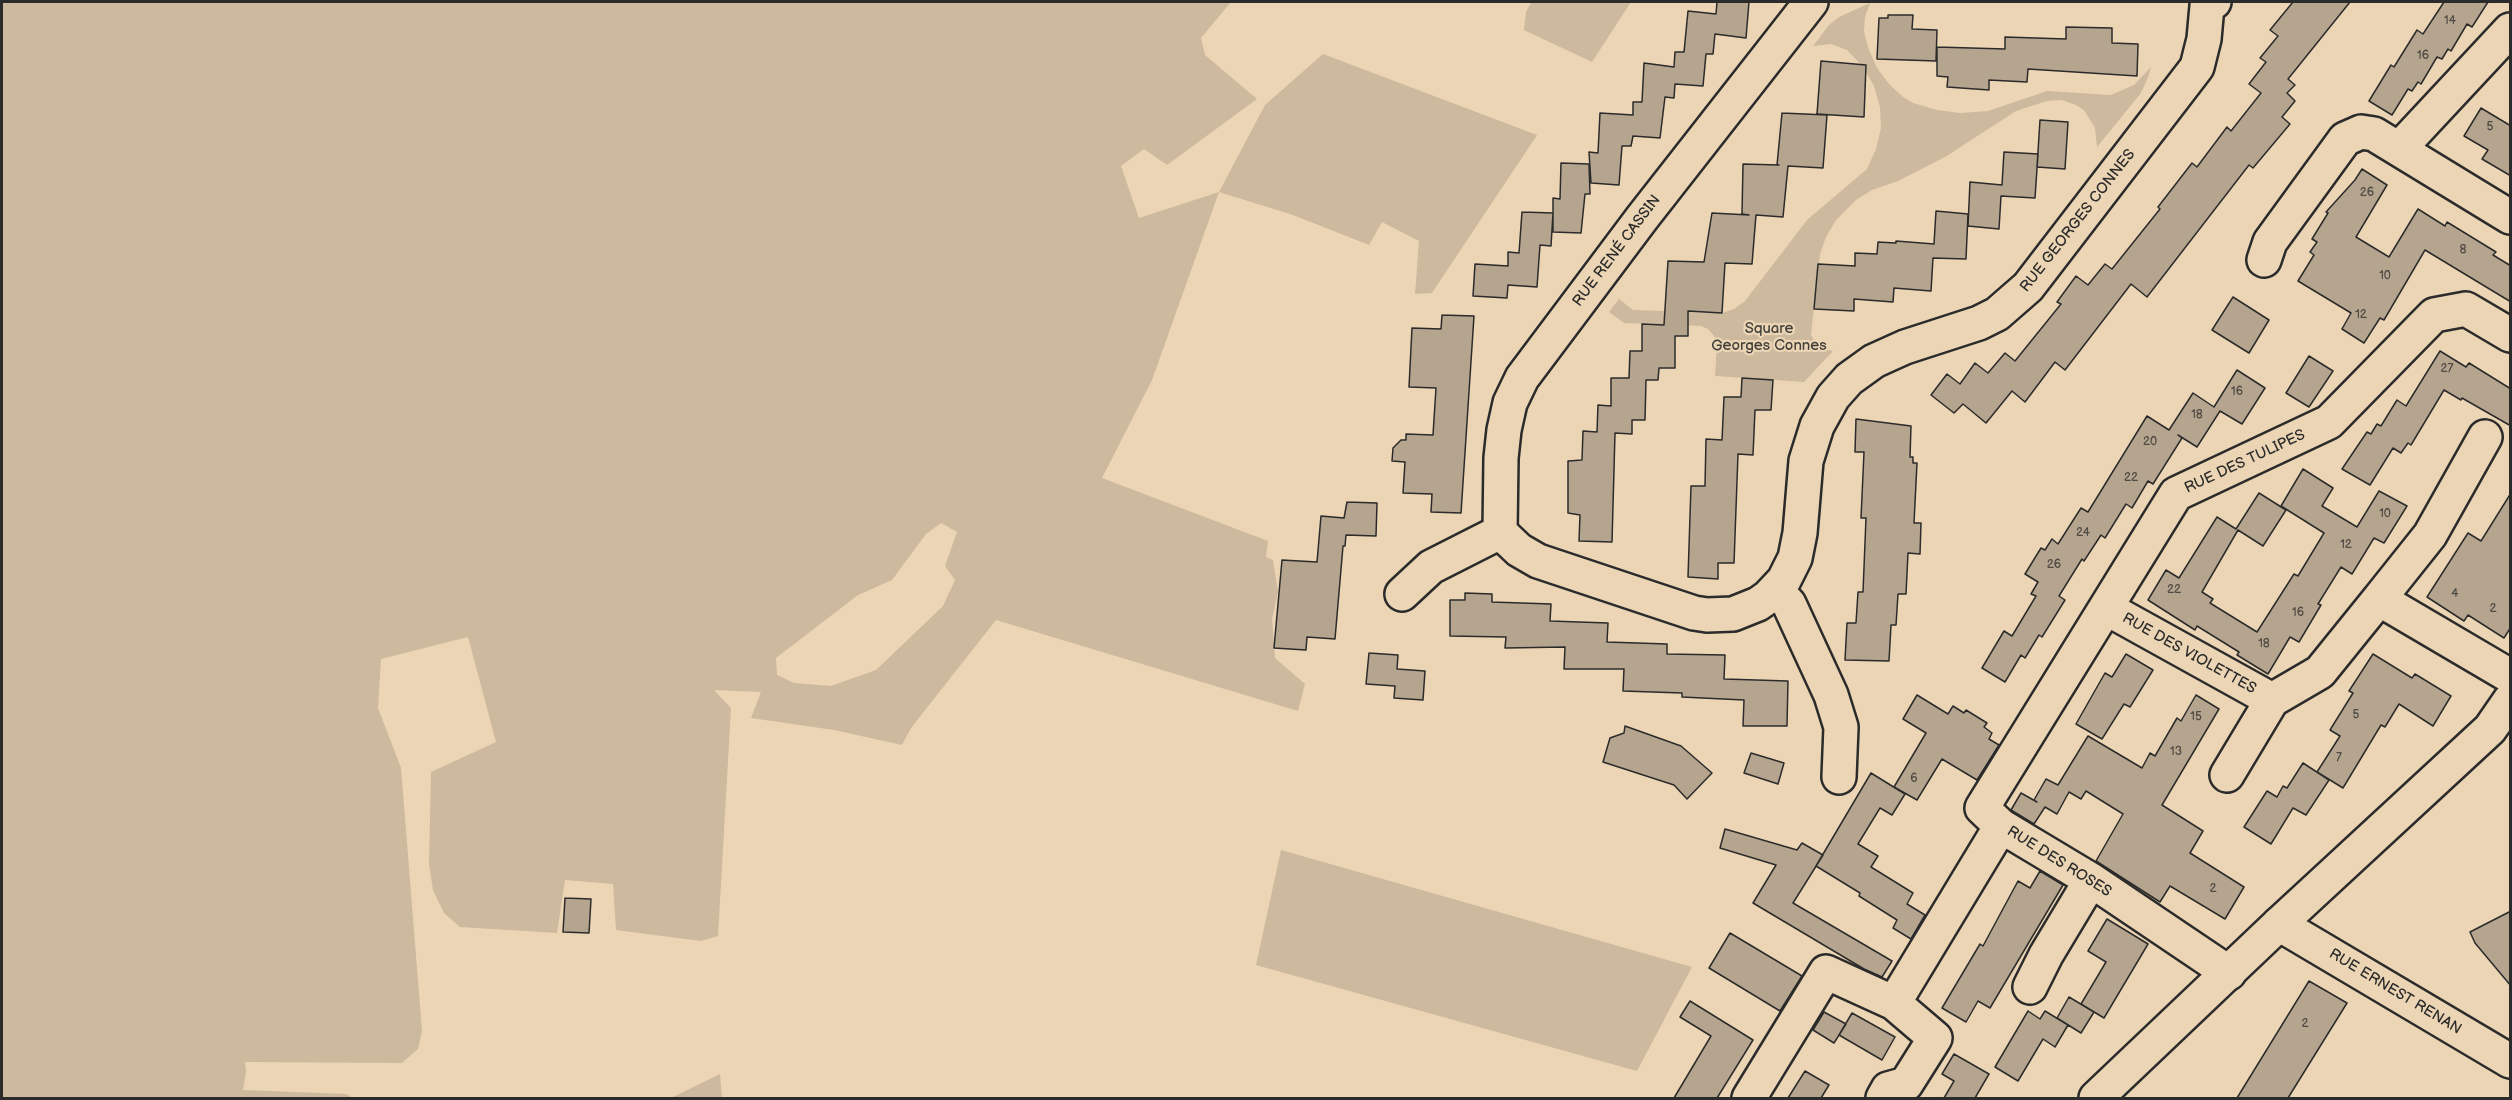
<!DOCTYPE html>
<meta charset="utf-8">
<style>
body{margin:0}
#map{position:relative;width:2512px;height:1100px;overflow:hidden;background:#ebd5b4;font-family:"Balsamiq Sans",sans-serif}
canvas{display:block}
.frame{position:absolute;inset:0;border:3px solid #2b2b2b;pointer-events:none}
</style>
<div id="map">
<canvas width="2512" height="1100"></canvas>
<div class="frame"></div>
</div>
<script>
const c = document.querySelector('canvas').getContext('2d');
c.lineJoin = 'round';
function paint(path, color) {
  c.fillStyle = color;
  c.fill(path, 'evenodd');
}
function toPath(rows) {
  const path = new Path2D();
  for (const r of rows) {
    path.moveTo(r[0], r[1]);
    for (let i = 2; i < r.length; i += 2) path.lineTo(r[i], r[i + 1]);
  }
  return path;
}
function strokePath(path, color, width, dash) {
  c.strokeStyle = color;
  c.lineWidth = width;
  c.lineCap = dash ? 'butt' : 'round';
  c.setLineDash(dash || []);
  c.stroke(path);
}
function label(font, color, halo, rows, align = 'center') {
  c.font = font + ' "Balsamiq Sans",sans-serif';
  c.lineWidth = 4.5;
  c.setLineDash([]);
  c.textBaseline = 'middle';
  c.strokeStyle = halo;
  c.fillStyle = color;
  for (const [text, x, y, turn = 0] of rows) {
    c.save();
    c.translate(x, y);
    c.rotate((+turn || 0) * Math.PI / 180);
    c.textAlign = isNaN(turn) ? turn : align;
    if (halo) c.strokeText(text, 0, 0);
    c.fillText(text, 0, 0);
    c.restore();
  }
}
paint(toPath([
 [2,2,1231,2,1201,38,1205,55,1257,99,1167,165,1144,149,1121,166,1139,218,1219,192,1265,105,1323,54,1537,135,1432,293,1415,294,1419,241,1382,222,1369,245,1293,215,1219,192,1152,380,1102,478,1268,541,1266,557,1273,560,1278,592,1272,619,1275,658,1305,684,1298,711,996,620,911,728,902,745,834,730,751,718,761,692,714,690,731,708,718,936,701,941,616,930,613,884,565,880,557,933,460,927,444,913,433,890,429,864,431,772,496,742,468,637,381,659,378,708,401,768,422,1031,418,1049,402,1063,245,1062,246,1071,243,1090,347,1094,352,1098,2,1098],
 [941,523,957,532,945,566,955,580,943,606,876,670,831,686,794,683,777,675,776,658,858,595,892,580,926,534],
 [1531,2,1631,2,1592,62,1524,30,1526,12],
 [1870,3,1865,17,1864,32,1869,50,1877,68,1889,84,1903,97,1913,103,1937,110,1960,113,1988,111,2047,91,2111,95,2134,85,2151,67,2149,75,2141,93,2097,147,2095,128,2084,110,2076,105,2062,100,2047,101,2016,111,1945,157,1898,181,1872,190,1856,200,1836,220,1826,237,1820,254,1811,335,1819,348,1833,351,1804,382,1715,376,1717,344,1714,336,1708,329,1701,326,1624,323,1609,312,1619,299,1633,310,1722,313,1734,309,1745,301,1807,220,1867,169,1876,149,1881,128,1880,107,1874,86,1863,67,1847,50,1831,44,1813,46,1829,25,1839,17],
 [1281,850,1692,967,1637,1071,1256,965],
 [720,1074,722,1098,671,1098]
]), '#ccb99e');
const building = toPath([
 [1717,2,1749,2,1746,38,1715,34,1713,54,1706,54,1703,86,1675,84,1674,98,1665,97,1660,138,1633,136,1631,146,1622,146,1619,185,1591,183,1589,152,1598,153,1600,113,1633,115,1633,102,1642,102,1644,63,1674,67,1675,52,1684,52,1688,11,1716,14,1717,2],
 [2293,2,2350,2,2288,79,2295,85,2287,93,2295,101,2282,117,2290,124,2253,168,2249,165,2147,297,2131,284,2065,370,2055,362,2025,402,2012,391,1986,423,1963,404,1954,413,1931,395,1947,374,1960,384,1975,363,1988,373,2005,353,2015,361,2061,304,2057,302,2076,276,2088,285,2105,264,2112,269,2160,209,2158,207,2192,163,2197,167,2227,127,2231,131,2261,93,2249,84,2266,62,2260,58,2278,36,2270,30,2293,2],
 [2444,2,2488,2,2472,27,2467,24,2451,51,2448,49,2442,59,2437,57,2421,84,2418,82,2412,91,2408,89,2392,115,2369,101,2391,65,2394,67,2417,30,2423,34,2444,2],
 [1888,15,1913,15,1912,29,1937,30,1936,61,1877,59,1879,18,1888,18,1888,15],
 [2066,27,2112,28,2112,43,2138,44,2137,76,2028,69,2027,82,1989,80,1989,90,1947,87,1948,77,1937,76,1937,47,2005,49,2005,37,2066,39,2066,27],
 [1821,61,1866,65,1864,117,1817,114,1821,61],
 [2481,108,2511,126,2511,176,2482,159,2488,150,2464,136,2481,108],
 [1782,113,1827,115,1823,168,1788,166,1783,217,1756,215,1752,264,1725,263,1722,313,1688,311,1688,336,1675,336,1675,368,1659,368,1658,380,1646,380,1645,420,1632,420,1632,434,1615,433,1612,542,1579,541,1580,515,1568,513,1568,461,1582,460,1583,431,1597,432,1598,405,1611,406,1611,378,1629,378,1630,351,1642,351,1642,324,1664,325,1668,261,1704,262,1712,213,1749,215,1742,214,1743,164,1779,165,1777,165,1782,113],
 [2040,120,2068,122,2065,169,2037,167,2040,120],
 [2004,152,2038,154,2035,198,2001,196,1999,229,1968,226,1970,182,2002,185,2004,152],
 [1561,163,1589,164,1590,194,1585,194,1581,233,1553,232,1553,198,1560,199,1561,163],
 [2362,169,2387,185,2356,237,2389,257,2418,209,2445,226,2447,222,2496,252,2493,255,2511,266,2511,302,2425,250,2384,320,2380,318,2364,343,2342,329,2351,313,2298,281,2314,255,2310,252,2317,242,2312,239,2328,213,2326,212,2355,180,2362,169],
 [1936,211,1968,214,1966,259,1933,258,1931,291,1894,288,1893,302,1854,299,1854,311,1814,309,1818,264,1855,266,1855,253,1877,254,1878,242,1896,243,1896,241,1934,244,1936,211],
 [1522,212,1553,213,1551,246,1540,245,1537,287,1508,285,1507,298,1473,296,1475,264,1508,266,1508,252,1519,253,1522,212],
 [2233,297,2269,320,2249,353,2212,330,2233,297],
 [1442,315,1474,316,1461,513,1431,512,1432,494,1403,493,1405,462,1392,461,1393,448,1401,440,1406,440,1406,434,1433,435,1436,388,1409,387,1412,328,1441,329,1442,315],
 [2440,351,2466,367,2469,363,2511,389,2511,426,2462,398,2461,400,2444,390,2411,445,2408,443,2401,453,2393,448,2370,485,2342,469,2367,432,2371,434,2377,424,2381,426,2397,400,2406,406,2440,351],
 [2309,356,2333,371,2309,407,2286,393,2309,356],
 [2237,370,2265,388,2242,424,2220,411,2197,447,2178,435,2182,438,2153,484,2148,481,2132,508,2126,504,2105,538,2101,535,2084,561,2082,559,2059,596,2065,600,2042,637,2039,635,2025,658,2021,655,2005,682,1982,668,2004,631,2012,636,2036,596,2031,594,2038,582,2025,574,2041,548,2045,550,2052,539,2058,544,2081,508,2088,512,2147,416,2169,430,2193,393,2214,407,2237,370],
 [1742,378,1773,380,1771,410,1755,410,1753,455,1738,454,1734,563,1718,563,1718,579,1688,577,1691,486,1705,486,1706,439,1722,440,1724,397,1741,397,1742,378],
 [1856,419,1911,426,1910,457,1913,457,1913,463,1917,463,1914,523,1921,523,1920,554,1908,553,1906,594,1898,594,1896,625,1891,625,1889,661,1845,660,1847,623,1856,623,1858,592,1863,592,1866,518,1861,518,1864,452,1855,452,1856,419],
 [2303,469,2333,488,2322,506,2357,527,2379,491,2407,506,2384,543,2374,538,2352,574,2341,567,2318,604,2321,605,2299,642,2290,637,2268,674,2237,655,2239,652,2197,626,2195,630,2148,600,2166,570,2179,578,2217,517,2236,529,2259,493,2286,510,2263,546,2238,530,2202,592,2213,599,2210,603,2257,632,2294,574,2298,576,2324,533,2281,506,2303,469],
 [2511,493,2511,627,2504,638,2468,615,2464,621,2427,597,2468,533,2481,541,2511,493],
 [1347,502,1377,503,1376,536,1346,535,1345,546,1343,546,1335,639,1307,637,1306,650,1274,648,1282,560,1317,562,1321,516,1344,518,1347,502],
 [1465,593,1492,594,1492,602,1551,604,1550,621,1608,623,1607,642,1667,644,1667,654,1725,655,1724,679,1788,681,1787,726,1743,726,1744,700,1682,697,1682,693,1623,691,1624,669,1564,669,1565,647,1505,648,1506,637,1450,636,1450,600,1465,600,1465,593],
 [1369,653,1398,655,1397,669,1425,671,1423,700,1394,698,1395,686,1366,684,1369,653],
 [2126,654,2153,670,2130,707,2124,704,2102,739,2076,724,2105,673,2112,677,2126,654],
 [2373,654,2412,678,2415,674,2451,696,2433,726,2399,704,2385,727,2381,725,2343,788,2317,772,2340,736,2330,730,2353,693,2349,691,2373,654],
 [1917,695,1948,714,1953,706,1964,713,1966,710,1987,723,1984,727,1992,733,1989,739,1999,745,1977,780,1942,759,1917,800,1894,787,1926,733,1903,719,1917,695],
 [2196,695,2219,709,2162,805,2203,831,2190,853,2244,887,2225,919,2170,886,2160,902,2096,861,2123,814,2086,791,2081,799,2069,792,2057,814,2045,807,2034,824,2011,810,2021,793,2037,802,2034,800,2046,779,2058,785,2088,736,2142,768,2150,753,2155,756,2177,718,2181,721,2196,695],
 [1625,726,1681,746,1712,773,1687,799,1674,785,1603,762,1610,738,1624,733,1625,726],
 [1751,753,1784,763,1778,784,1744,773,1751,753],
 [2303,763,2329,780,2306,815,2293,808,2271,844,2244,827,2267,791,2277,797,2283,786,2287,788,2303,763],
 [1871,773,1905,794,1892,815,1880,808,1858,844,1878,856,1871,867,1913,893,1907,904,1925,915,1911,939,1893,928,1897,920,1859,896,1860,893,1816,866,1871,773],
 [1725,829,1797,850,1802,843,1823,855,1793,903,1892,961,1882,977,1864,969,1753,903,1776,865,1720,848,1725,829],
 [2040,871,2063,885,1990,1008,1978,1001,1966,1022,1942,1008,1980,944,1983,946,2018,881,2030,888,2040,871],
 [565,898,591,899,589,933,563,932,565,898],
 [2511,911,2511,986,2475,943,2470,932,2511,911],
 [2107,919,2148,944,2104,1018,2081,1004,2106,962,2088,951,2107,919],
 [1730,933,1802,976,1780,1011,1709,968,1730,933],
 [2309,981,2347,1003,2288,1098,2237,1098,2309,981],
 [2069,997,2094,1012,2081,1033,2057,1018,2069,997],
 [1690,1001,1753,1040,1717,1098,1674,1098,1711,1036,1680,1017,1690,1001],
 [2028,1011,2040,1019,2045,1011,2068,1025,2055,1047,2043,1039,2018,1081,1995,1067,2028,1011],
 [1824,1012,1846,1024,1834,1043,1813,1030,1824,1012],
 [1852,1013,1895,1037,1882,1060,1839,1035,1852,1013],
 [1954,1054,1989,1074,1975,1098,1944,1098,1954,1081,1942,1074,1954,1054],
 [1805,1071,1829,1085,1821,1098,1788,1098,1805,1071]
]);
paint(building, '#b6a58e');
strokePath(building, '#2b2b2b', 1.5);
const minor = toPath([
 [2399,149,2510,30],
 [2264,260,2270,242,2345,139,2361,132,2374,134,2510,217],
 [1500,532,1519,550,1538,561,1694,613,1707,615,1733,614,1758,604,1768,597,1784,580,1795,558,1800,533,1806,461,1817,426,1833,397,1849,379,1874,361,1905,347,1979,323,1997,314,2028,287,2197,67,2204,39,2207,6,2214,2],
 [1500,532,1501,458,1504,430,1510,403,1522,378,1642,218,1811,2],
 [1776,590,1789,604,1831,695,1841,727,1839,777],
 [1402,594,1431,567,1500,532],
 [2379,599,2430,535,2485,437],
 [2106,608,2272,700,2320,672,2379,599,2510,676],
 [2227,775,2272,700],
 [2001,826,1982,808,2176,494,2329,422,2434,315,2466,309,2510,335],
 [2279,924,2510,1061],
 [2030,987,2046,955,2091,880],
 [1894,1003,2001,826,2091,880,2229,973],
 [1749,1098,1826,972,1894,1003,1935,1038,1906,1084,1888,1089,1883,1098]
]);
const major = toPath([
 [2096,1098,2279,924,2490,729,2510,700]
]);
strokePath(minor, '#2b2b2b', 38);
strokePath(major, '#2b2b2b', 38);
strokePath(minor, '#ebd5b4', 33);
strokePath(major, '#ebd5b4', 33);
label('12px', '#4e4a44', null, [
 ["14",2450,21],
 ["16",2423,56],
 ["5",2490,127],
 ["26",2367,193],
 ["8",2463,250],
 ["10",2385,276],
 ["12",2361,315],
 ["27",2447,369],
 ["16",2237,392],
 ["18",2197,415],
 ["20",2150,442],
 ["22",2131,478],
 ["10",2385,514],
 ["24",2083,533],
 ["12",2346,545],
 ["26",2054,565],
 ["22",2174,590],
 ["4",2455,594],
 ["2",2493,609],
 ["16",2298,613],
 ["18",2264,644],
 ["5",2356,715],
 ["15",2196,717],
 ["13",2176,752],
 ["7",2339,758],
 ["6",1914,779],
 ["2",2213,889],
 ["2",2305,1024]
]);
label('15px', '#2b2b2b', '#ebd5b4', [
 ["RUE GEORGES CONNES",2078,221,-52],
 ["RUE RENÉ CASSIN",1617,251,-53],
 ["RUE DES TULIPES",2245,462,-25],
 ["RUE DES VIOLETTES",2189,654,29],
 ["RUE DES ROSES",2059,862,32],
 ["RUE ERNEST RENAN",2395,992,31]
]);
label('15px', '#43403c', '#ebd5b4', [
 ["Square",1769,329],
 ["Georges Connes",1769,346]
]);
</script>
